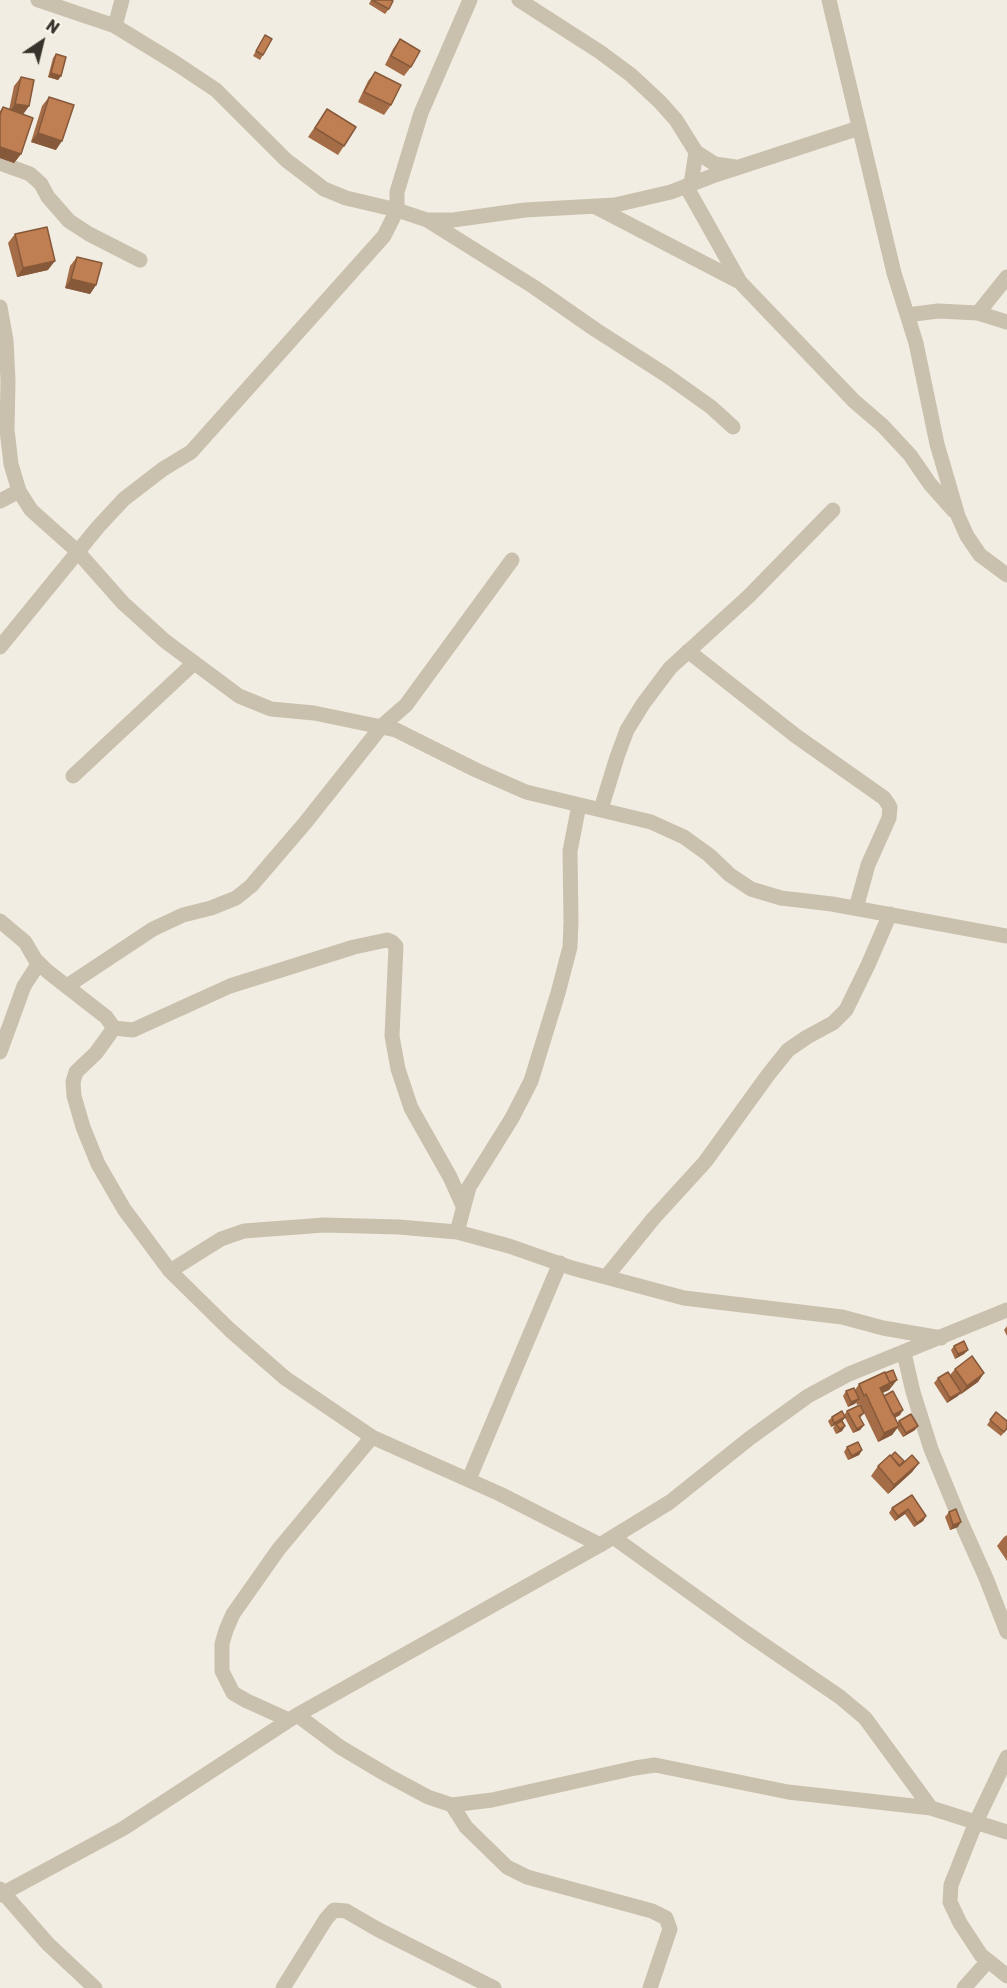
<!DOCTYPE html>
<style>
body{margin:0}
#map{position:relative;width:1007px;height:1988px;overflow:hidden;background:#f2ede2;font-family:Rubik,sans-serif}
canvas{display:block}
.north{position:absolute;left:12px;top:12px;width:60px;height:60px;-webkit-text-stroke:4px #faf6ee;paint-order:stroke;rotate:35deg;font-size:16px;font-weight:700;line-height:24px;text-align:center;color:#39322c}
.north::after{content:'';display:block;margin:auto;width:21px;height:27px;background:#39322c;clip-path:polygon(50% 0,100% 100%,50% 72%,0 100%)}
</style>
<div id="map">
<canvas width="1007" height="1988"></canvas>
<div class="north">N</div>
</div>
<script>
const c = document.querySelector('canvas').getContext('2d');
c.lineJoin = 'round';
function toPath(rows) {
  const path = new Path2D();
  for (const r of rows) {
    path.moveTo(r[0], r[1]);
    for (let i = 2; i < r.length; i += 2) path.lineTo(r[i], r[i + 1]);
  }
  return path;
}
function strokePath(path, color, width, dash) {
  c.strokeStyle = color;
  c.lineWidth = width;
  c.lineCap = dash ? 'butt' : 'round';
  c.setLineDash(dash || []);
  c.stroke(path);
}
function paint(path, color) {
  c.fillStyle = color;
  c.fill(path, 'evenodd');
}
strokePath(toPath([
 [38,0,115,26,177,64,216,90,286,160,324,189,346,198,397,210,427,220,453,220,525,210,615,205,671,192,715,175,859,128],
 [519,0,600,52,631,75,660,102,676,120,696,152,715,164,735,167],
 [829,0,894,273,916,343,937,444,958,516,967,536,980,555,1007,575],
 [115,26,122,0],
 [0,163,30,174,41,184,48,197,69,221,89,234,140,260],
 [691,184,696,152],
 [686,186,740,282],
 [596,207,740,282,854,401,883,426,910,455,930,484,954,511],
 [427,220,534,287,596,330,666,375,711,407,733,427],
 [0,307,6,340,8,381,7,430,11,464,19,491,31,510,77,551,123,603,165,641,239,696,271,709,314,713,396,730,476,770,526,792,651,822,684,837,709,855,730,875,751,889,781,898,832,904,1007,936],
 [978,313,1007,277],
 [907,315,938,311,978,313,1007,322],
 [0,501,19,491],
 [0,647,98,527,124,499,163,469,191,452,384,236,397,210,397,192,421,113,470,0],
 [688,651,796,736,884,798,890,807,889,818,868,865,856,908],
 [73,776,194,663],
 [601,809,617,757,627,730,643,704,670,668,749,596,833,510],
 [0,921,25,942,35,959,47,971,106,1017,114,1028],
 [67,986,153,929,183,915,211,908,236,898,251,886,305,823,382,726,406,705,512,560],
 [0,1052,24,986,39,963],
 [463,1206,450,1177,411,1108,398,1069,392,1036,396,946,392,942,387,940,354,947,230,986,133,1030,114,1028,96,1053,76,1072,73,1082,74,1096,83,1127,98,1164,124,1209,170,1271,230,1330,285,1378,372,1437,500,1494,600,1545],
 [457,1232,469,1187,512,1118,531,1081,558,993,570,947,571,922,570,851,579,805],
 [170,1271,221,1239,244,1231,324,1225,399,1227,457,1232,509,1246,572,1268,684,1298,842,1317,883,1328,941,1338],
 [606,1277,653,1219,705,1162,768,1075,788,1050,807,1037,833,1023,846,1010,868,965,890,914],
 [904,1353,913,1392,931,1449,961,1522,986,1578,1007,1632],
 [469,1479,560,1263],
 [613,1537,745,1632,840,1697,865,1718,931,1808],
 [297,1715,340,1747,387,1775,428,1797,452,1805,492,1800,635,1768,655,1765,788,1792,931,1808,1007,1832],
 [289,1720,247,1701,233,1693,222,1671,222,1644,226,1630,233,1614,278,1550,372,1437],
 [1007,1757,976,1822,951,1885,950,1902,960,1923,981,1955,1007,1976],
 [452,1805,466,1827,507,1867,527,1877,652,1911,666,1918,670,1929,650,1988],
 [0,1889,48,1944,95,1988],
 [0,1895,124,1828,297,1715,600,1545,670,1502,750,1438,808,1396,849,1374,1007,1310],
 [283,1988,326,1919,334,1910,346,1911,377,1929,494,1988],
 [964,1988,988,1961]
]), '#cac0ae', 15);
paint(toPath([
 [371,0,391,0,389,9,385,14,369,4],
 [265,35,263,55,260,60,253,56],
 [400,39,411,67,404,76,385,65,393,49],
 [56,54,61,76,58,80,48,77,53,58],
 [375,72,391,105,384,115,358,102,368,81],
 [21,77,29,106,23,114,21,154,14,163,0,158,0,111,3,107,9,110,14,86],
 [49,97,56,150,31,142,42,106],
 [327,109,344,146,338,155,308,137],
 [15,234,48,270,17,277,8,243],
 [77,257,96,285,90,294,65,288,70,266],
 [1007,1326,1007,1336,1004,1330],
 [954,1346,968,1350,964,1354,955,1359,951,1350],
 [955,1369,984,1373,978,1382,947,1403,934,1383,938,1378,950,1375],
 [859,1384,894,1384,892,1385,889,1390,883,1393,900,1415,895,1418,897,1424,899,1421,915,1430,903,1437,897,1428,892,1435,878,1442,864,1413,860,1418,864,1425,860,1430,853,1433,845,1418,842,1421,845,1426,842,1431,836,1434,833,1428,835,1425,831,1427,828,1421,832,1417,844,1415,847,1411,863,1412,860,1404,857,1405,856,1402,848,1407,843,1396,846,1391,855,1390],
 [996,1412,1007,1429,1001,1436,987,1425],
 [847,1447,862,1450,859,1455,848,1460,844,1452],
 [904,1461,919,1463,912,1472,888,1494,871,1476,878,1466],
 [912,1495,926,1516,923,1521,914,1527,905,1514,895,1521,889,1513,892,1508],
 [949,1512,958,1527,950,1530,945,1517],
 [1007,1535,1007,1561,997,1546,1004,1537]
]), '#a46d47');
paint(toPath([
 [51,73,61,76,58,80,48,77],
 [15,104,29,106,22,116,9,113],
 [38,133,62,141,56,150,31,142],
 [0,147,21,154,14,163,0,158],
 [55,261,48,270,17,277,23,268],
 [71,279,96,285,90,294,65,288],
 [968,1350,964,1354,955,1359,958,1354],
 [984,1373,978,1382,960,1395,967,1386],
 [897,1380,889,1390,884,1392,891,1382],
 [890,1383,884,1392,874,1397,880,1388],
 [961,1392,958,1396,947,1403,950,1398],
 [859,1399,855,1404,848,1407,851,1402],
 [903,1410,900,1415,887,1421,891,1417],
 [845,1417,842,1422,836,1424,835,1425,831,1427,834,1423],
 [864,1425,860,1430,853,1433,857,1429],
 [845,1426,842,1431,836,1434,840,1429],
 [899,1426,892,1435,878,1442,884,1433],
 [918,1426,915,1430,903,1437,906,1433],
 [862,1450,859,1455,848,1460,852,1456],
 [919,1463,912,1472,888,1494,894,1485],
 [908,1509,905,1514,895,1521,898,1516],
 [926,1516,923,1521,914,1527,917,1523],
 [961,1522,958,1527,950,1530,953,1525]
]), '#86593a');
const building = toPath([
 [372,0,391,0,393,1,389,9,372,0],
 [265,35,272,39,263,55,256,51,265,35],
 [400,39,420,51,411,67,391,56,400,39],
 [56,54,66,57,61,76,51,73,56,54],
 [375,72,401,85,391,105,364,92,375,72],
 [21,77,34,80,29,106,15,104,21,77],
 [49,97,74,105,62,141,38,133,49,97],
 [3,107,33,118,21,154,0,147,0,115,3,107],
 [327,109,356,127,344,146,315,128,327,109],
 [47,227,55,261,23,268,15,234,47,227],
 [77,257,102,263,96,285,71,279,77,257],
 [964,1341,968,1350,958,1354,954,1346,964,1341],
 [972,1356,984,1373,967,1386,955,1369,972,1356],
 [893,1370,897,1380,891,1382,892,1385,887,1387,890,1383,885,1373,893,1370],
 [885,1372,890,1383,880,1388,899,1426,884,1433,866,1394,864,1396,859,1384,885,1372],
 [948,1372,961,1392,950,1398,938,1378,948,1372],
 [854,1388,859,1399,851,1402,846,1391,854,1388],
 [893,1391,903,1410,893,1415,884,1396,893,1391],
 [860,1405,864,1413,859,1416,864,1425,857,1429,847,1411,860,1405],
 [842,1411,845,1417,834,1423,832,1417,842,1411],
 [996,1412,1007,1421,1007,1428,1004,1432,990,1420,996,1412],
 [911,1414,918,1426,906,1433,899,1421,911,1414],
 [842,1421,845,1426,840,1429,836,1424,842,1421],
 [858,1442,862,1450,852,1456,847,1447,858,1442],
 [895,1452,904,1461,899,1466,891,1456,895,1452],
 [890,1455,900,1466,912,1455,919,1463,894,1485,878,1466,890,1455],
 [912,1495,926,1516,917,1523,908,1509,898,1516,892,1508,912,1495],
 [956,1509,961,1522,953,1525,949,1512,956,1509]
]);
paint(building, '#bf7f53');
strokePath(building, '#86593a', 1.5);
</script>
